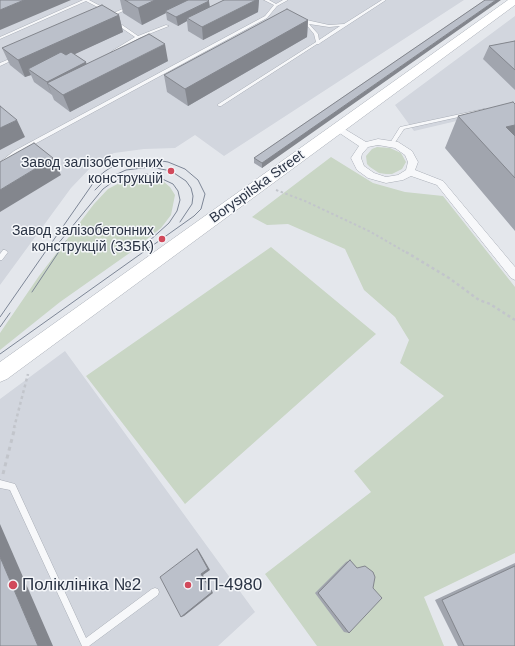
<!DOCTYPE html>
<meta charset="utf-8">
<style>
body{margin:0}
canvas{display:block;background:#e4e7ec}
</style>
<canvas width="515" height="646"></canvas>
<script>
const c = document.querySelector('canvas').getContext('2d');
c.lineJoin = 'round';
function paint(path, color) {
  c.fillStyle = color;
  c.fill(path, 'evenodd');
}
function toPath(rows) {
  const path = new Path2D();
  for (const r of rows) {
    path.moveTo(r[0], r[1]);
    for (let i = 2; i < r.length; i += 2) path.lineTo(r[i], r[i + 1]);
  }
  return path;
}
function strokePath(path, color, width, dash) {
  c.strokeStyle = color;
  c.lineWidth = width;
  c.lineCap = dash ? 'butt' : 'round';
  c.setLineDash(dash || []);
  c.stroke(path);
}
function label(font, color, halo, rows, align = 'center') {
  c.font = font + ' Helvetica,sans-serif';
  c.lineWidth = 3;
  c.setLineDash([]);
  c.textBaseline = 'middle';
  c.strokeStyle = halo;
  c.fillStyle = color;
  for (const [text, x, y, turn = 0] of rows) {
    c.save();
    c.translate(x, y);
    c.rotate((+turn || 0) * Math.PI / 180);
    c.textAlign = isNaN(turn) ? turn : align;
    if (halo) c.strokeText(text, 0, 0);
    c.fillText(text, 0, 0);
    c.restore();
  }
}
paint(toPath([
 [0,0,464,0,224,156,195,135,175,148,144,149,114,153,95,163,71,188,0,285],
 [515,16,515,127,499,111,414,131,395,105],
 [65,351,255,612,218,646,0,646,0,399]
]), '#d2d6de');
paint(toPath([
 [377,147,390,148,401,153,406,162,402,169,392,174,386,174,379,173,370,167,367,164,366,156,372,149],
 [331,157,373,183,405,192,443,196,515,287,515,553,424,597,444,646,317,646,265,574,371,492,354,471,444,396,400,363,409,340,395,317,364,290,345,249,288,224,267,225,252,217],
 [146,176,164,182,170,187,175,195,171,215,161,228,131,252,60,302,0,350,0,333,39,276,94,204,108,189,129,178],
 [271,247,376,334,185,504,86,376]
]), '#c9d6c5');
const lane = toPath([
 [83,0,89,0,108,10,105,11,86,1,0,39,0,37,83,0],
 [264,0,269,0,276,4,283,0,288,0,277,6,267,18,18,153,0,166,0,162,14,151,265,16,274,5,264,0],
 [382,0,386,0,320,43,319,44,317,44,221,106,219,106,217,105,316,42,314,34,305,23,302,21,302,19,329,25,344,24,382,0],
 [309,24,329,27,340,26,319,40,318,34,309,24],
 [127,7,130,8,110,17,107,16,127,7],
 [113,20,115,20,138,36,166,25,169,26,139,38,113,53,112,53,112,51,135,37,113,22,113,20],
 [14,57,17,58,0,66,0,63,14,57],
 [484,109,486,110,486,111,404,129,394,144,392,145,390,143,400,127,484,109],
 [3,250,5,250,8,252,2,260,0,260,0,254,3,250],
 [0,480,15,484,86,638,152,589,155,588,158,589,159,592,158,595,89,646,82,646,10,490,0,488,0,480]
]);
const street = toPath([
 [338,125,366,142,378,139,398,142,412,151,418,162,415,170,443,181,515,267,515,280,511,278,437,185,411,176,403,180,386,183,368,178,357,170,351,158,359,146,335,130,334,128,338,125],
 [378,145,395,148,405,155,408,162,406,170,398,175,386,177,374,173,364,166,361,158,362,154,368,147,378,145]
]);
const secondary = toPath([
 [508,0,515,0,515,5,7,379,0,382,0,362,508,0]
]);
strokePath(lane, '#a9aeb7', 1);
strokePath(street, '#a9aeb7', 1);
strokePath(secondary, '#a9aeb7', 1);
strokePath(toPath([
 [276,190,305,201,371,232,407,253]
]), '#c2c5cb', 2, [2.5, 2.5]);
strokePath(toPath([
 [406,252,449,278,479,300,490,304,515,320],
 [14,428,28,374]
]), '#c2c5cb', 2.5, [3, 3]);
strokePath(toPath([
 [3,474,15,427]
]), '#c2c5cb', 3, [4, 4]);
paint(lane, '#f7f8fa');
paint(street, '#f7f8fa');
paint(secondary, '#fff');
strokePath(toPath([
 [95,190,106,179,126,170,151,167,171,171,186,181,191,188,193,196,192,204,180,222],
 [57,245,103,189,114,181,124,177,146,174,156,176,173,184,178,191,180,200,177,211,169,223,148,242],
 [32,292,66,241],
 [0,317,96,179,104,172,113,166,124,162,156,160,168,162,185,169,198,180,205,194,201,209,194,216,0,354],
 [0,327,10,313]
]), '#7d8696', 1);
paint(toPath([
 [120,0,208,0,210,7,224,0,259,0,258,12,203,40,188,31,187,21,178,26,167,20,166,13,142,25,123,13],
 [485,0,262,168,254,163,254,158],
 [119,15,123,32,74,54,86,62,86,64,168,61,70,112,54,100,52,95,34,82,31,75,25,77,10,65,2,48],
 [308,20,307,37,188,106,167,92,164,75],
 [515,41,515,90,483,59,489,46],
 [515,104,515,231,445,148,458,116],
 [350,560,373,588,349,633,344,632,315,593,346,562],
 [515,563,515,646,458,646,435,600]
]), '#a1a5ae');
paint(toPath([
 [24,0,71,0,0,30,0,10],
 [155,0,193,0,165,11,166,13,142,25,138,8],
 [256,0,259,0,258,12,203,40,202,27],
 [496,0,501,0,262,168,262,163],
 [209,1,210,10,187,18,187,21,178,26,176,17],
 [119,15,123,32,34,73,28,69,31,75,25,77,18,60],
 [308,20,307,37,188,106,185,89],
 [165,44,168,61,70,112,63,95],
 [86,62,90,75,47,83,52,95,47,82],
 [17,120,25,137,0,150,0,128],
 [515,125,515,150,506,127],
 [53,158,61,175,0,212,0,190],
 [0,524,53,646,38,646,0,557],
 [197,549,199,551,210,570,203,575,213,593,184,616,181,617,201,574]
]), '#83868d');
const building = toPath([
 [0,0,24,0,0,10,0,0],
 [125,0,155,0,138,8,125,0],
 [188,0,208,0,209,1,176,17,165,11,188,0],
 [224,0,256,0,202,27,187,18,224,0],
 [485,0,496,0,262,163,254,158,485,0],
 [102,5,119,15,18,60,2,48,102,5],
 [287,9,308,20,185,89,164,75,287,9],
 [149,34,165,44,63,95,47,83,149,34],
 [515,41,515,70,489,46,515,41],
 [61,52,66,55,71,52,86,62,47,82,28,69,61,52],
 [513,102,515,104,515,125,506,127,515,136,515,178,458,116,513,102],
 [0,106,17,120,0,128,0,106],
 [34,143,53,158,0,190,0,162,34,143],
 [197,549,208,569,201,574,212,592,181,617,160,577,197,549],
 [0,557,38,646,0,646,0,557],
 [350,560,357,568,365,566,373,572,375,577,373,588,382,598,349,633,318,593,350,560],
 [515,566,515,646,464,646,442,600,515,566]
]);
paint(building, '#bbc0ca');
strokePath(building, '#83868d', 1);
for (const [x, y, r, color] of [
 [171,171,4,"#d1495b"],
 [162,239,4,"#d1495b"],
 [13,585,5,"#d1495b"],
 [188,585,4,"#d1495b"]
]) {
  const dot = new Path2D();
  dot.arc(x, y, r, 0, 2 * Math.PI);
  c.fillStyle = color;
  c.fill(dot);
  strokePath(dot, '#f4f6f9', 1.5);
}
label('14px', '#2b3445', '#f4f6f9', [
 ["Завод залізобетонних",163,163],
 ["конструкцій",163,179],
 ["Завод залізобетонних",154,231],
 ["конструкцій (ЗЗБК)",154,247]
], 'right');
label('14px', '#2b3445', '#f4f6f9', [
 ["Boryspilska Street",257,187,-36]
]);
label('17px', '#2b3445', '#f4f6f9', [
 ["Поліклініка №2",22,585],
 ["ТП-4980",196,585]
], 'left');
</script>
